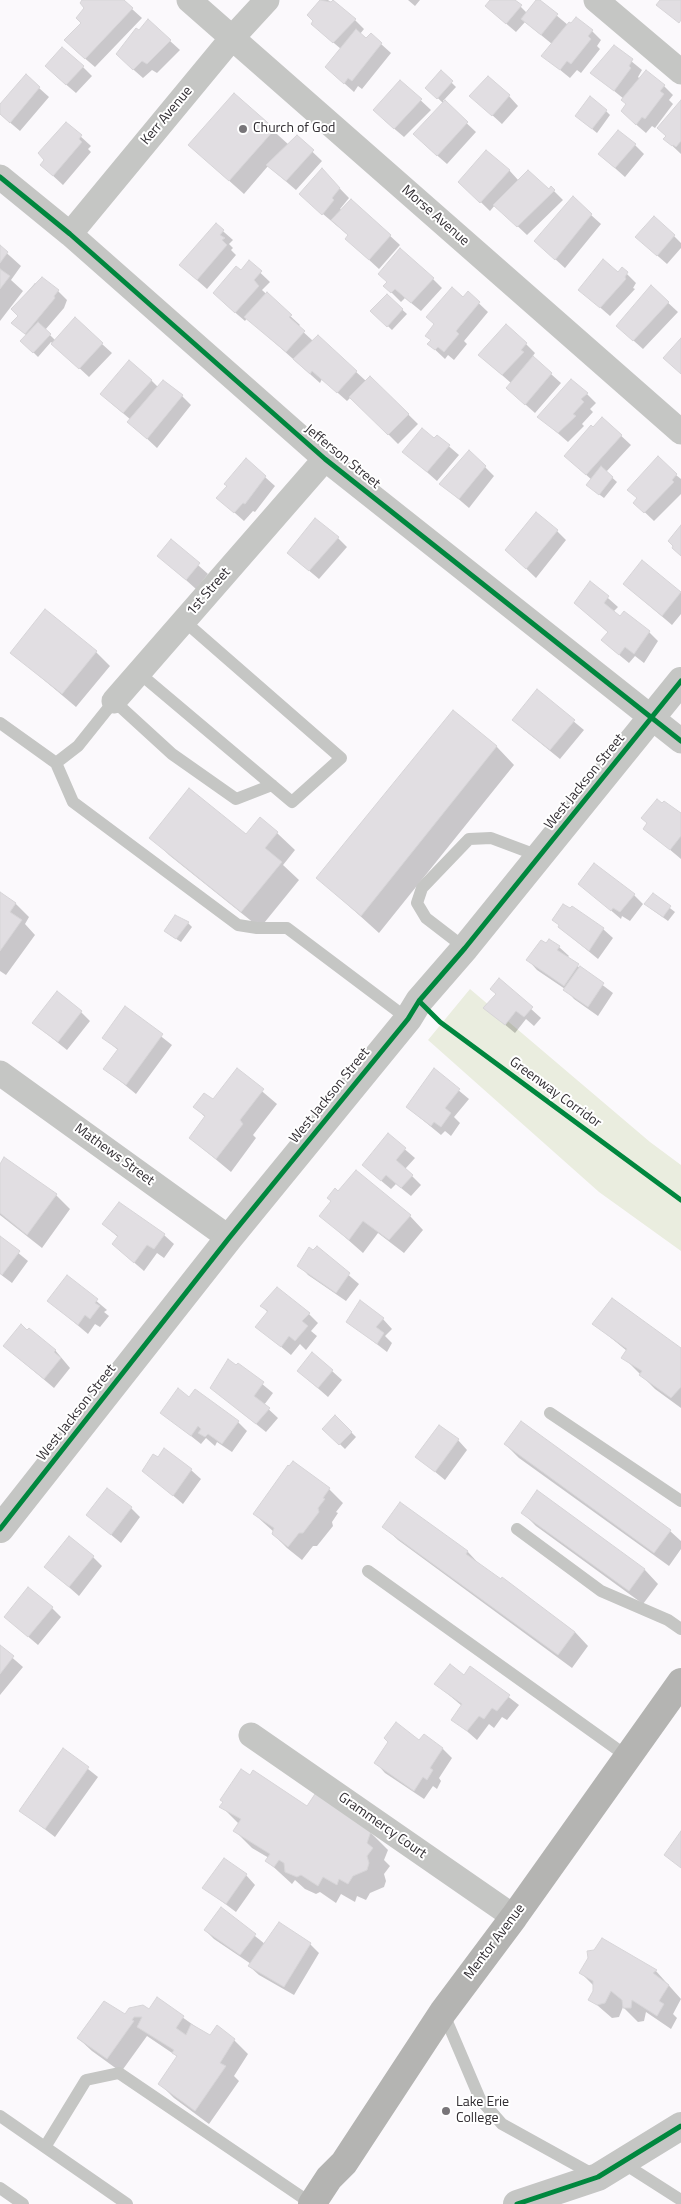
<!DOCTYPE html>
<style>
body{margin:0}
canvas{display:block;background:#fbf9fc}
</style>
<canvas width="681" height="2204"></canvas>
<script>
const c = document.querySelector('canvas').getContext('2d');
c.lineJoin = 'round';
function paint(path, color) {
  c.fillStyle = color;
  c.fill(path, 'evenodd');
}
function toPath(rows) {
  const path = new Path2D();
  for (const r of rows) {
    path.moveTo(r[0], r[1]);
    for (let i = 2; i < r.length; i += 2) path.lineTo(r[i], r[i + 1]);
  }
  return path;
}
function strokePath(path, color, width, dash) {
  c.strokeStyle = color;
  c.lineWidth = width;
  c.lineCap = dash ? 'butt' : 'round';
  c.setLineDash(dash || []);
  c.stroke(path);
}
function label(font, color, halo, rows, align = 'center') {
  c.font = font + ' "Titillium Web",sans-serif';
  c.lineWidth = 4;
  c.setLineDash([]);
  c.textBaseline = 'middle';
  c.strokeStyle = halo;
  c.fillStyle = color;
  for (const [text, x, y, turn = 0] of rows) {
    c.save();
    c.translate(x, y);
    c.rotate((+turn || 0) * Math.PI / 180);
    c.textAlign = isNaN(turn) ? turn : align;
    if (halo) c.strokeText(text, 0, 0);
    c.fillText(text, 0, 0);
    c.restore();
  }
}
paint(toPath([
 [470,989,650,1142,681,1165,681,1251,599,1192,428,1040]
]), '#eaeddf');
paint(toPath([
 [83,0,122,0,142,18,95,67,75,50,86,8],
 [322,0,328,0,355,20,364,29,360,34,366,40,371,35,391,53,362,89,358,86,354,92,326,67,341,49,322,33,308,15],
 [408,0,420,0,415,6],
 [492,0,514,0,527,13,538,0,568,25,592,31,601,40,597,46,600,49,581,73,577,70,570,78,543,56,552,44,525,22,516,32,496,15],
 [148,21,180,50,157,73,152,70,143,78,127,64,140,32],
 [614,47,642,70,638,77,640,79,664,86,673,95,669,100,673,104,655,128,652,126,646,133,632,121,627,104,624,99,592,73],
 [83,67,92,76,76,93,56,76],
 [441,72,456,87,443,101,476,132,447,164,424,144,443,103,427,88],
 [400,81,431,110,404,137,384,120],
 [39,88,49,97,20,131,0,114,0,105],
 [234,95,289,145,297,137,322,161,296,190,268,166,244,194,189,145],
 [471,96,509,96,518,106,502,124],
 [681,102,681,154,665,139,667,137,658,128],
 [606,111,610,115,597,133,581,120],
 [66,123,91,146,88,149,91,152,63,185,51,174,46,160],
 [635,145,644,154,625,177,599,154],
 [322,170,349,198,340,209,342,210,351,200,400,245,379,269,356,248,349,236,310,203],
 [509,170,519,181,549,191,551,188,563,200,527,235,495,205,490,211,460,182],
 [591,215,601,224,565,268,545,250],
 [216,225,233,240,229,244,233,248,231,250,236,255,207,289,190,274],
 [674,236,681,243,681,248,667,264,636,237],
 [0,247,21,266,11,280,23,291,0,321],
 [249,262,270,282,262,290,300,325,298,327,313,341,318,337,366,381,370,377,418,424,398,444,351,397,347,401,322,379,320,383,247,318,245,321,224,303],
 [622,269,636,283,633,288,635,289,610,316,580,290,618,273],
 [433,279,442,288,421,311,405,298,401,302,385,286],
 [35,283,58,291,67,300,64,308,45,330,56,341,102,344,112,353,89,377,51,342,38,357,22,341,27,336,13,323,20,316,13,309],
 [651,287,678,312,643,349,617,326],
 [468,293,488,312,464,341,467,344,454,360,448,355,445,359,429,344],
 [387,296,407,314,392,330,372,311],
 [526,344,535,353,532,357,561,383,535,413,517,397,511,383,479,355],
 [151,380,158,387,182,396,191,405,157,448,129,422,131,420,111,403],
 [587,394,596,403,590,409,593,412,582,424,584,426,568,442,539,417],
 [602,418,631,445,606,472,617,482,604,498,592,489,592,480,575,465,593,429],
 [437,436,459,455,437,481,404,452],
 [246,460,275,486,255,512,253,511,244,521,218,498],
 [485,467,494,476,469,508,441,484],
 [676,475,681,479,681,494,654,521,635,503],
 [557,531,566,540,536,578,516,559],
 [338,538,347,547,319,579,288,553],
 [171,541,208,574,196,589,159,556],
 [642,562,681,593,681,614,672,625,624,584],
 [590,582,618,607,613,612,620,618,649,632,658,641,644,663,635,656,629,663,612,649,602,640,609,633,575,603],
 [96,652,110,666,76,707,12,653],
 [537,691,584,730,560,759,523,729],
 [453,712,497,747,514,765,379,933,318,878],
 [663,805,681,815,681,859,644,828],
 [277,833,295,850,283,865,299,880,260,928,169,855,151,837,246,836],
 [580,884,634,895,643,904,630,921,622,916,621,919],
 [0,893,15,903,29,917,25,924,35,935,6,975,0,971],
 [653,895,675,912,668,921,650,908],
 [572,908,603,929,613,938,598,959,559,927],
 [188,923,192,927,181,942,170,935],
 [550,941,559,947,569,956,567,958,613,993,598,1016,574,999,565,989,537,970,528,960],
 [499,980,541,1018,534,1026,526,1019,515,1033,485,1008,497,994],
 [125,1008,172,1045,136,1094,105,1069,119,1051,104,1038],
 [81,1012,90,1021,67,1050,33,1023],
 [237,1070,277,1104,253,1135,256,1138,231,1172,190,1138,206,1118,194,1106,213,1101],
 [434,1070,469,1099,454,1117,460,1123,451,1136,445,1131,441,1135,407,1107],
 [388,1135,415,1158,405,1169,421,1185,411,1196,396,1184,391,1189,373,1174],
 [0,1166,56,1195,70,1209,42,1248,0,1215],
 [338,1192,410,1216,423,1230,404,1253,378,1233,363,1253,321,1216],
 [103,1224,164,1235,174,1244,164,1258,157,1253,144,1271,123,1253,119,1238],
 [0,1238,28,1261,12,1283,0,1274],
 [317,1248,359,1284,346,1301,308,1275,299,1265],
 [68,1277,107,1310,104,1312,109,1316,100,1327,95,1324,88,1334,49,1301],
 [262,1306,309,1314,318,1323,311,1331,317,1336,306,1350,300,1344,291,1355,257,1327,268,1313],
 [383,1319,392,1329,385,1336,392,1343,387,1352,348,1322],
 [594,1324,681,1350,681,1408,655,1389,623,1357,627,1351],
 [4,1346,55,1350,70,1368,54,1388],
 [312,1353,342,1380,328,1397,298,1371],
 [238,1364,273,1393,264,1405,278,1418,266,1432,211,1388],
 [190,1398,238,1422,247,1431,232,1452,217,1442,215,1446,206,1438,201,1444,162,1413],
 [335,1416,356,1437,345,1449,324,1429],
 [458,1440,467,1450,445,1480,417,1457],
 [505,1444,670,1531,681,1541,681,1549,669,1566,519,1458],
 [294,1463,329,1489,343,1503,336,1512,338,1513,332,1522,333,1526,317,1546,313,1546,302,1560,287,1548,273,1534,274,1532,254,1514],
 [191,1470,201,1479,183,1504,144,1471],
 [538,1492,645,1570,658,1584,643,1604,536,1526,522,1512],
 [400,1504,468,1552,481,1566,575,1632,588,1646,572,1668,398,1540,384,1527],
 [131,1508,140,1517,121,1543,87,1515],
 [93,1557,102,1566,79,1596,46,1567],
 [52,1608,61,1617,38,1645,5,1617],
 [0,1647,23,1667,0,1695],
 [471,1668,519,1705,507,1720,502,1717,494,1728,489,1724,477,1740,453,1719,462,1706,436,1684,464,1676],
 [419,1742,443,1749,452,1758,439,1778,441,1781,437,1789,433,1786,424,1799,385,1773,376,1763],
 [63,1749,98,1777,55,1837,21,1811],
 [221,1806,308,1808,370,1832,388,1850,384,1860,390,1866,384,1874,386,1881,384,1887,370,1893,366,1900,357,1896,355,1902,341,1894,336,1903,320,1892,316,1894,305,1889,295,1880,292,1884,267,1861,269,1858,252,1848,235,1831,239,1824],
 [246,1875,255,1885,236,1912,204,1888],
 [221,1909,265,1944,310,1944,319,1953,294,1995,259,1975,249,1966,251,1964,214,1939,205,1930],
 [602,1939,656,1971,681,1999,673,2014,677,2018,671,2029,646,2012,644,2021,638,2022,623,2007,619,2017,612,2018,590,1999,594,1991,594,1986,581,1973],
 [157,1999,210,2037,234,2040,248,2054,234,2076,239,2081,209,2124,174,2098,160,2084,178,2057,147,2036,121,2072,92,2051,78,2038,125,2015,149,2011]
]), '#0003');
const building = toPath([
 [82,0,124,0,133,8,85,59,64,40,81,23,76,18,84,8,80,3,82,0],
 [320,0,331,2,333,0,356,19,333,43,311,24,313,21,307,15,320,0],
 [490,0,515,0,522,5,506,24,485,6,490,0],
 [536,0,540,0,558,14,541,35,521,19,536,0],
 [660,0,681,0,681,20,679,23,656,5,660,0],
 [576,17,593,30,588,36,591,39,571,64,567,61,560,70,541,56,569,22,571,23,576,17],
 [148,19,171,40,147,64,142,61,133,70,116,54,136,28,139,30,148,19],
 [356,29,366,38,371,33,382,43,352,81,348,78,344,84,325,67,356,29],
 [614,45,633,59,629,66,631,68,614,91,590,73,614,45],
 [62,47,84,66,66,85,45,66,62,47],
 [441,70,453,81,437,99,425,88,441,70],
 [646,70,665,85,660,91,664,94,645,119,642,117,636,125,621,111,626,104,621,100,646,70],
 [26,74,40,87,10,123,0,114,0,104,26,74],
 [488,76,510,95,492,116,469,96,488,76],
 [400,80,422,99,394,129,373,110,400,80],
 [234,93,275,129,229,181,188,145,234,93],
 [590,96,607,110,592,129,575,116,590,96],
 [445,100,468,122,437,156,413,134,445,100],
 [681,100,681,141,676,147,673,145,672,146,663,139,666,136,657,128,681,100],
 [66,122,82,135,79,139,82,142,53,176,40,165,44,160,38,153,66,122],
 [618,130,636,144,615,168,598,154,618,130],
 [297,135,314,150,286,181,266,165,297,135],
 [486,150,510,170,480,203,458,182,486,150],
 [322,168,340,188,332,198,334,200,322,215,299,194,322,168],
 [528,170,549,189,551,186,555,190,517,227,493,205,528,170],
 [573,196,592,214,555,260,534,241,573,196],
 [351,199,391,235,369,260,345,239,348,235,331,220,351,199],
 [654,216,675,235,657,256,635,237,654,216],
 [216,223,224,230,220,235,225,238,222,240,227,245,197,280,179,265,216,223],
 [0,245,8,252,0,263,0,245],
 [400,248,434,278,411,303,395,289,391,293,383,286,387,282,378,274,400,248],
 [603,259,618,272,622,267,628,272,625,277,626,279,600,308,578,290,603,259],
 [249,260,262,271,254,280,259,286,235,313,213,293,236,266,241,270,249,260],
 [0,269,10,276,0,289,0,269],
 [42,277,59,290,54,296,55,298,25,334,11,323,18,316,11,309,42,277],
 [651,285,669,302,633,341,616,326,651,285],
 [452,287,463,297,468,291,480,302,456,331,459,334,444,352,438,347,435,350,427,344,431,340,425,336,434,324,426,317,452,287],
 [267,292,292,315,289,317,305,331,286,352,244,317,267,292],
 [387,294,403,309,387,327,370,311,387,294],
 [75,317,103,343,79,369,51,344,75,317],
 [38,322,51,334,33,353,20,341,38,322],
 [506,324,527,343,521,350,524,352,502,375,478,355,506,324],
 [318,335,357,371,337,393,312,371,310,374,293,359,318,335],
 [681,338,681,374,663,358,681,338],
 [533,356,552,373,525,405,506,388,533,356],
 [129,360,152,380,123,413,100,394,129,360],
 [370,376,409,414,388,435,349,397,370,376],
 [571,379,588,393,581,399,584,402,573,414,576,416,558,433,537,417,571,379],
 [163,380,183,395,147,439,127,422,163,380],
 [602,417,622,435,586,475,564,456,591,425,593,427,602,417],
 [422,428,434,438,437,435,450,445,427,472,402,452,422,428],
 [469,450,486,466,459,499,439,484,469,450],
 [658,456,677,474,672,480,674,482,644,513,633,503,637,498,627,490,658,456],
 [246,458,266,476,245,504,243,503,234,513,216,498,227,486,224,484,246,458],
 [601,466,613,477,599,495,586,485,601,466],
 [536,512,558,530,526,569,505,550,536,512],
 [315,518,339,537,309,571,287,553,315,518],
 [681,525,681,556,672,548,673,546,668,541,681,525],
 [171,539,200,563,186,580,157,556,171,539],
 [642,560,681,592,662,616,623,584,642,560],
 [590,581,609,596,604,603,620,616,624,611,650,631,634,654,625,647,619,655,601,640,608,632,574,603,590,581],
 [45,609,97,651,62,694,10,653,45,609],
 [537,689,575,720,550,750,512,720,537,689],
 [453,710,497,746,361,916,316,878,453,710],
 [189,788,246,834,260,817,278,832,265,848,282,862,241,912,149,838,189,788],
 [657,799,662,803,664,801,681,813,681,836,670,850,643,829,647,823,641,818,657,799],
 [594,863,635,894,620,912,613,908,611,911,578,884,594,863],
 [0,892,16,903,10,912,22,920,0,951,0,892],
 [653,893,671,906,663,917,644,904,653,893],
 [563,904,570,908,572,906,604,928,589,951,558,927,559,925,552,920,563,904],
 [175,915,189,922,176,939,164,931,175,915],
 [549,939,560,946,557,950,579,964,564,986,526,960,541,940,546,943,549,939],
 [580,966,604,983,588,1007,563,990,580,966],
 [499,978,533,1007,524,1017,516,1011,505,1025,483,1008,496,994,490,989,499,978],
 [57,991,82,1011,58,1042,32,1023,57,991],
 [125,1006,163,1034,126,1085,103,1069,118,1049,102,1038,125,1006],
 [237,1068,264,1089,240,1120,243,1124,216,1159,189,1138,205,1116,193,1107,204,1093,213,1099,237,1068],
 [434,1068,460,1089,445,1108,451,1113,441,1127,434,1122,431,1126,406,1107,434,1068],
 [388,1133,406,1148,396,1160,413,1175,401,1188,386,1175,381,1181,362,1165,388,1133],
 [4,1157,57,1194,27,1235,0,1213,0,1164,4,1157],
 [356,1170,411,1215,389,1240,363,1221,349,1240,319,1216,331,1201,327,1198,335,1188,338,1191,356,1170],
 [119,1202,165,1234,154,1249,147,1245,134,1263,112,1244,118,1236,102,1224,119,1202],
 [0,1236,20,1251,2,1275,0,1273,0,1236],
 [317,1246,350,1273,336,1293,297,1266,309,1247,313,1250,317,1246],
 [67,1275,98,1299,95,1303,100,1306,90,1319,85,1315,78,1325,47,1301,67,1275],
 [277,1287,310,1313,302,1321,308,1326,295,1341,289,1336,281,1347,255,1327,268,1311,260,1306,277,1287],
 [612,1298,681,1348,681,1387,671,1398,639,1375,642,1371,621,1358,627,1349,592,1324,612,1298],
 [360,1300,384,1318,376,1327,384,1333,377,1344,346,1322,360,1300],
 [21,1324,27,1330,29,1328,56,1350,54,1352,61,1358,44,1379,3,1346,21,1324],
 [312,1352,333,1370,318,1388,297,1371,312,1352],
 [228,1359,236,1365,238,1363,264,1382,254,1396,270,1408,256,1424,210,1388,228,1359],
 [178,1388,189,1397,195,1389,239,1421,222,1444,208,1434,205,1437,198,1433,201,1429,198,1426,191,1436,160,1413,178,1388],
 [335,1415,352,1432,339,1445,322,1429,335,1415],
 [521,1421,671,1530,654,1553,504,1444,521,1421],
 [439,1425,459,1439,435,1472,415,1457,439,1425],
 [164,1448,192,1469,173,1496,142,1471,153,1454,158,1457,164,1448],
 [293,1461,330,1488,323,1498,325,1499,318,1508,319,1512,303,1533,299,1533,288,1547,272,1534,274,1528,253,1514,288,1465,289,1466,293,1461],
 [107,1488,132,1507,111,1535,86,1515,107,1488],
 [537,1490,645,1569,629,1591,521,1513,537,1490],
 [400,1502,468,1551,466,1554,501,1579,502,1577,575,1632,558,1655,382,1527,400,1502],
 [69,1536,94,1556,69,1587,44,1567,69,1536],
 [28,1587,53,1607,28,1637,4,1617,28,1587],
 [0,1645,14,1656,0,1674,0,1645],
 [450,1664,464,1675,470,1666,510,1695,497,1711,492,1708,484,1719,479,1716,467,1731,451,1720,462,1704,434,1684,450,1664],
 [396,1722,419,1740,424,1734,443,1748,430,1768,433,1770,427,1780,423,1777,414,1791,374,1763,388,1742,384,1738,396,1722],
 [63,1748,89,1767,45,1829,19,1811,63,1748],
 [241,1769,250,1775,253,1770,307,1806,317,1791,371,1831,367,1843,373,1848,367,1856,369,1863,367,1870,353,1876,348,1884,339,1879,337,1885,323,1877,318,1886,301,1875,297,1877,285,1872,284,1863,279,1860,274,1867,265,1861,270,1854,233,1831,241,1819,219,1807,223,1802,220,1800,241,1769],
 [681,1831,681,1868,664,1855,681,1831],
 [224,1858,247,1874,226,1904,202,1888,224,1858],
 [221,1907,256,1934,240,1955,204,1930,221,1907],
 [279,1922,311,1943,284,1987,248,1966,279,1922],
 [602,1938,657,1970,653,1973,669,1985,659,2001,664,2004,657,2016,632,2000,631,2008,623,2008,622,2000,611,1991,605,2003,597,2005,588,2000,593,1991,593,1981,579,1973,588,1958,587,1951,594,1950,602,1938],
 [157,1997,184,2016,176,2028,186,2035,191,2024,210,2035,217,2025,235,2039,220,2063,226,2066,195,2111,158,2084,177,2056,172,2053,174,2050,137,2027,142,2017,134,2017,132,2020,134,2021,107,2059,77,2038,104,2001,125,2014,129,2008,143,2005,149,2009,157,1997]
]);
paint(building, '#e1dee2');
strokePath(building, '#d7d5d8', 1);
strokePath(toPath([
 [139,673,292,802,341,758,184,621],
 [0,723,56,763,73,802,238,925,257,928,287,928,408,1019],
 [56,763,78,746,114,701,172,754,236,799,272,785],
 [465,948,426,918,417,903,422,888,469,839,491,838,539,856],
 [550,1413,681,1501],
 [517,1529,601,1591,668,1620,681,1629],
 [368,1571,628,1757],
 [443,2012,480,2099,502,2124,596,2176],
 [0,2116,127,2204],
 [45,2147,86,2080,119,2073,312,2204],
 [623,2163,681,2200],
 [0,2188,23,2204]
]), '#c5c6c4', 12);
strokePath(toPath([
 [189,0,681,432],
 [596,0,681,72],
 [0,177,70,234,325,459,681,741],
 [70,234,232,38,267,0],
 [114,701,325,459],
 [0,1073,229,1238],
 [251,1735,514,1917]
]), '#c5c6c4', 25);
strokePath(toPath([
 [0,1529,229,1238,408,1019,419,1001,465,948,681,681],
 [517,2204,598,2177,681,2126]
]), '#c5c6c4', 28);
strokePath(toPath([
 [312,2204,329,2178,344,2163,443,2012,514,1917,681,1682]
]), '#b4b4b2', 28);
strokePath(toPath([
 [0,177,70,234,325,459,681,741],
 [419,1001,440,1022,681,1200],
 [0,1529,229,1238,408,1019,419,1001,465,948,681,681],
 [517,2204,598,2177,681,2126]
]), '#00873e', 5);
for (const [x, y, r, color] of [
 [243,129,5,"#787579"],
 [446,2111,5,"#787579"]
]) {
  const dot = new Path2D();
  dot.arc(x, y, r, 0, 2 * Math.PI);
  c.fillStyle = color;
  c.fill(dot);
  strokePath(dot, '#fff', 2);
}
label('14px', '#322e33', '#fff', [
 ["Kerr Avenue",167,116,-50],
 ["Morse Avenue",435,216,41],
 ["Jefferson Street",342,457,39],
 ["1st Street",209,592,-49],
 ["West Jackson Street",585,782,-51],
 ["Greenway Corridor",555,1093,36],
 ["West Jackson Street",330,1096,-51],
 ["Mathews Street",114,1155,36],
 ["West Jackson Street",77,1413,-52],
 ["Grammercy Court",382,1826,35],
 ["Mentor Avenue",495,1942,-53]
]);
label('14px', '#322e33', '#fff', [
 ["Church of God",253,129],
 ["Lake Erie",456,2103],
 ["College",456,2119]
], 'left');
</script>
